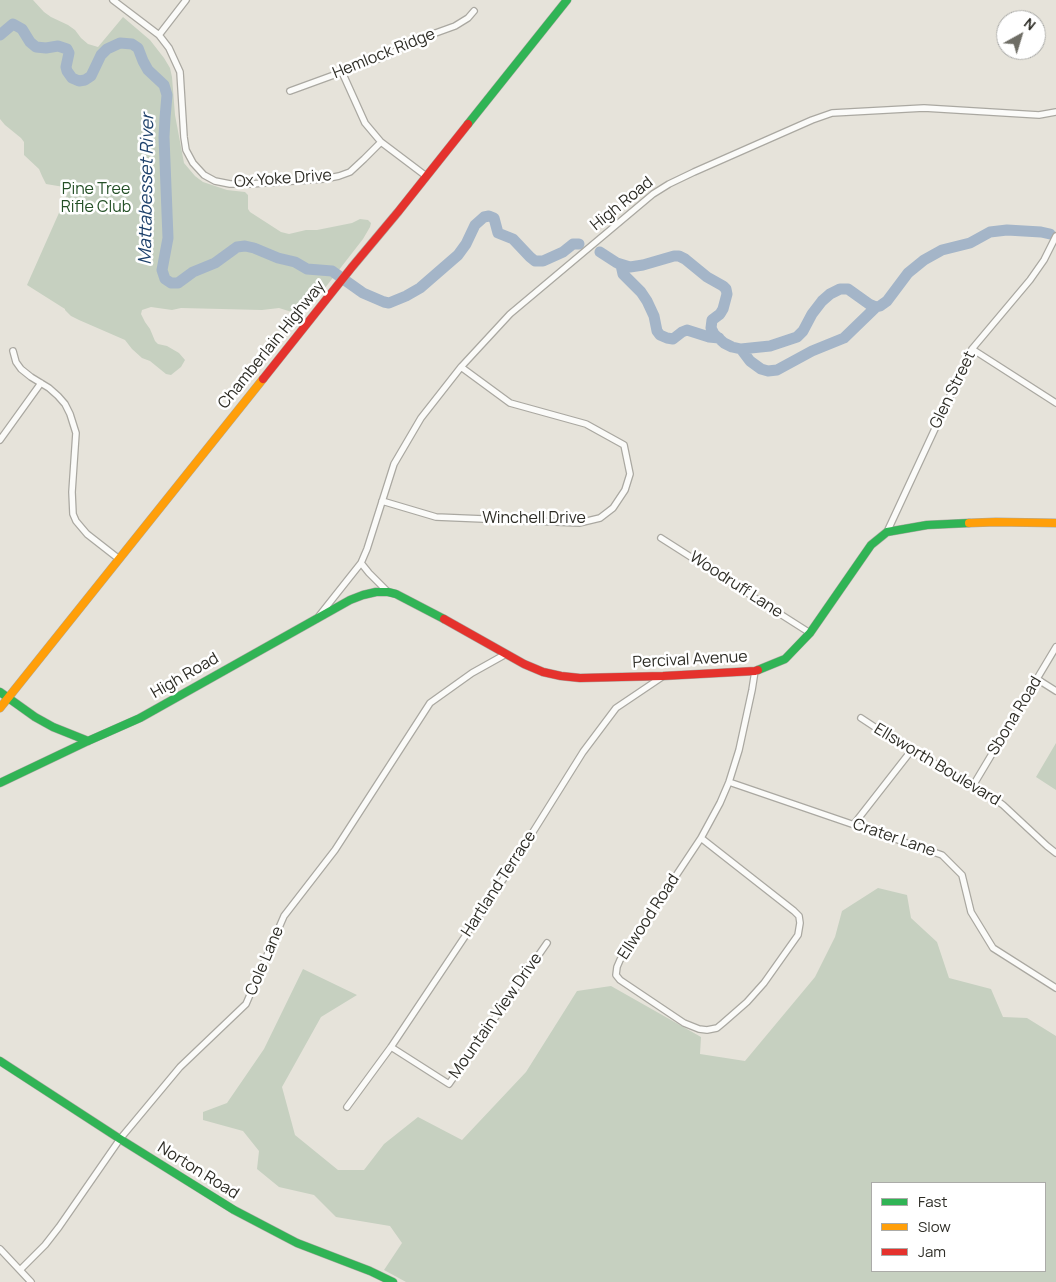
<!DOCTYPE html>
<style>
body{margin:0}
#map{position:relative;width:1056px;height:1282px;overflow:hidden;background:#e6e3da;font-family:Manrope,sans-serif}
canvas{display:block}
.legend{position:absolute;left:871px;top:1182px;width:175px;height:90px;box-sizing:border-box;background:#fff;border:1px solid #ababa8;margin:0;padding:6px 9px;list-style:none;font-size:15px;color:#2e2d26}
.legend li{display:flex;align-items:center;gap:10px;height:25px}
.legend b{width:25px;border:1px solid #ababa8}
.north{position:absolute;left:996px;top:10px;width:50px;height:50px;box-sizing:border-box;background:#fff;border:1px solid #ababa8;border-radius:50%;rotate:39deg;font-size:14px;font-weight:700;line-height:20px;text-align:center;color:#2e2d26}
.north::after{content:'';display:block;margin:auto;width:18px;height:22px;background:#6e6d65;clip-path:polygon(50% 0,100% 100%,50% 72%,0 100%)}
</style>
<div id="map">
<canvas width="1056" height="1282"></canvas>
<ul class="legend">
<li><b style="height:6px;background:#30b455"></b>Fast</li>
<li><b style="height:6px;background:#ff9f0a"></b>Slow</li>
<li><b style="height:6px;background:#e5322d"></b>Jam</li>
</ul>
<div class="north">N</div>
</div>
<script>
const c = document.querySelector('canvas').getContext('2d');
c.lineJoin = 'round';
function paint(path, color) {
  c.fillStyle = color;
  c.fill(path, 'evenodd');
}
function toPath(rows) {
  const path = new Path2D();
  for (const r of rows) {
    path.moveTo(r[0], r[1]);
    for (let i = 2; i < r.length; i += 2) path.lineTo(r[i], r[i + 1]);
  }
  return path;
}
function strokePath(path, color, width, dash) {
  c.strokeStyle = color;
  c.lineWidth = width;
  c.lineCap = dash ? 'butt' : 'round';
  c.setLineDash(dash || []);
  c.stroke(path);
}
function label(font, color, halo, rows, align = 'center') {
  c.font = font + ' Manrope,sans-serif';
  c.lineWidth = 5;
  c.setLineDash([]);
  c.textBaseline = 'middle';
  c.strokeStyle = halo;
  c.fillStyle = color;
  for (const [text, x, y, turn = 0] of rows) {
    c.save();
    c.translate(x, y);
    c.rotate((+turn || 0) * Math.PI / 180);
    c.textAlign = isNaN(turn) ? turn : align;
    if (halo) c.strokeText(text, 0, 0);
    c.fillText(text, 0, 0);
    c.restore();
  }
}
paint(toPath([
 [0,0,33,0,44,12,51,17,68,25,75,30,81,38,88,44,98,47,123,17,150,40,164,58,170,68,172,77,175,115,184,163,195,176,203,182,227,190,245,192,248,195,248,209,250,212,281,232,289,234,306,230,317,230,352,223,360,219,368,220,371,223,370,227,363,239,307,311,304,313,295,313,279,308,262,310,181,308,172,310,151,307,142,310,141,314,145,322,150,329,155,341,158,344,167,346,179,353,185,360,181,367,171,375,166,374,150,361,142,358,132,349,125,340,79,320,71,316,65,310,65,309,27,285,70,188,46,184,42,176,39,169,24,155,24,142,21,138,5,125,0,119],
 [1056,743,1056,790,1036,777],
 [878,888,907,895,911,918,937,942,949,978,991,989,1003,1017,1027,1018,1056,1036,1056,1282,406,1282,384,1270,402,1243,390,1226,336,1217,314,1195,279,1187,257,1169,259,1151,243,1131,203,1120,203,1112,227,1103,264,1049,303,969,357,995,321,1017,282,1087,295,1135,338,1170,364,1170,384,1144,418,1117,462,1140,526,1072,577,991,611,986,701,1037,700,1054,745,1061,815,977,835,937,842,911],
 [872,1183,1045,1183,1045,1271,872,1271]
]), '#c6d0c0');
strokePath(toPath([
 [0,35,13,24,22,29,30,42,36,47,46,48,58,46,67,49,69,53,66,67,67,71,72,78,79,81,85,80,91,76,101,55,107,49,120,43,132,44,138,48,143,61,148,70,164,85,167,95,165,118,164,137,168,238,162,270,165,279,171,283,178,283,193,272,215,263,237,247,245,246,254,248,278,258,295,262,307,269,332,271,363,293,384,302,389,303,406,296,420,288,458,255,466,244,475,225,484,217,489,216,494,218,498,233,513,239,530,257,535,261,543,261,563,252,573,244,579,244],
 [600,252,617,263,630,267,643,265,674,256,679,256,685,259,707,277,723,286,726,289,727,294,723,309,720,314,712,320,711,328,714,334,724,343,732,347,741,349,770,346,797,337,803,331,812,314,822,301,830,294,840,289,848,289,869,304,876,307,880,306,887,301,908,273,924,260,942,250,970,243,990,232,1007,230,1041,232,1050,234],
 [621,265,623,274,641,292,647,301,654,316,657,331,660,335,667,338,673,339,682,332,687,330,709,337,719,338],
 [741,349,750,361,761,369,768,371,777,370,812,351,844,338,876,307]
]), '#a4b5c8', 11);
const street = toPath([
 [113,0,159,35,169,48,180,72,184,137,186,150,193,163,204,175,215,181,230,184,250,184,324,179,339,176,350,172,364,159,381,142],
 [159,35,186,0],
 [342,72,365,123,381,142,426,176],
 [290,91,386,56,419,39,455,26,468,18,474,11],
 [972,349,1056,403],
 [13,351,16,362,21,369,31,377,49,388,58,396,65,404,70,414,76,433,72,492,73,514,76,521,87,534,119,559],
 [0,440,41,383],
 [382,501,436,517,579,523,600,518,613,508,625,490,630,474,624,445,586,424,510,403,461,367],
 [887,532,972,349,1030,280,1044,260,1056,236],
 [661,538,810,633],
 [361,563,369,573,388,592],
 [319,616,361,563,367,549,394,464,421,418,461,367,510,314,653,194,669,184,694,172,812,120,832,113,924,108,1039,115,1056,112],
 [1037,679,1056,691],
 [861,718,911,751,974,784,1003,805,1047,846,1056,853],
 [729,782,942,855,962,875,971,912,993,948,1056,988],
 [974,784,1056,647],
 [854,824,911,751],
 [701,838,794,911,799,916,800,923,798,935,764,983,747,1002,723,1023,717,1028,707,1030,699,1029,684,1023,620,980,616,975,617,967,620,960,701,838],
 [701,838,720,803,729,782,739,750,752,690,755,671],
 [391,1047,449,1084,547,943],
 [347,1107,391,1047,506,875,583,752,616,708,662,677],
 [0,1249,31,1282],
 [20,1270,45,1245,59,1227,120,1139,180,1067,246,1004,284,916,335,850,430,703,472,673,506,654]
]);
const fast = toPath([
 [468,124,567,0],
 [758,670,785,659,810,633,871,545,887,532,927,525,969,523],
 [0,692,35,717,53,727,88,741],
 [0,783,88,741,140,718,350,600,363,595,376,592,388,592,396,594,444,619],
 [0,1061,120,1139,234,1210,297,1243,370,1271,393,1282]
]);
const slow = toPath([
 [969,523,996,522,1056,523],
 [0,708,263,379]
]);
const jam = toPath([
 [263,379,352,267,398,212,468,124],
 [444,619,524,664,543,672,561,676,580,678,663,676,755,671,758,670]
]);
strokePath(street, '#aaa8a1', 8);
strokePath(fast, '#aaa8a1', 9);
strokePath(slow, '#aaa8a1', 9);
strokePath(jam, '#aaa8a1', 9);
strokePath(street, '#fbfbf9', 5.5);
strokePath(fast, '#30b455', 8);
strokePath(slow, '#ff9f0a', 8);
strokePath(jam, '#e5322d', 8);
label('16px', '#2e2d26', '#fff', [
 ["Hemlock Ridge",384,54,-22],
 ["Ox Yoke Drive",283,179,-4],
 ["High Road",622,204,-39],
 ["Chamberlain Highway",272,345,-51],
 ["Glen Street",953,390,-64],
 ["Winchell Drive",534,519],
 ["Woodruff Lane",736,585,33],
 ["Percival Avenue",690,660,-3],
 ["High Road",185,676,-30],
 ["Sbona Road",1015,716,-59],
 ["Ellsworth Boulevard",937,765,31],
 ["Crater Lane",894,838,19],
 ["Hartland Terrace",499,884,-57],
 ["Ellwood Road",649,917,-57],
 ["Cole Lane",265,961,-67],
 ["Mountain View Drive",496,1016,-55],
 ["Norton Road",198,1171,32]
]);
label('16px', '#245026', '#fff', [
 ["Pine Tree",96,190],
 ["Rifle Club",96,208]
]);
label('italic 18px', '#1e416b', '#fff', [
 ["Mattabesset River",147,189,-89]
]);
</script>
